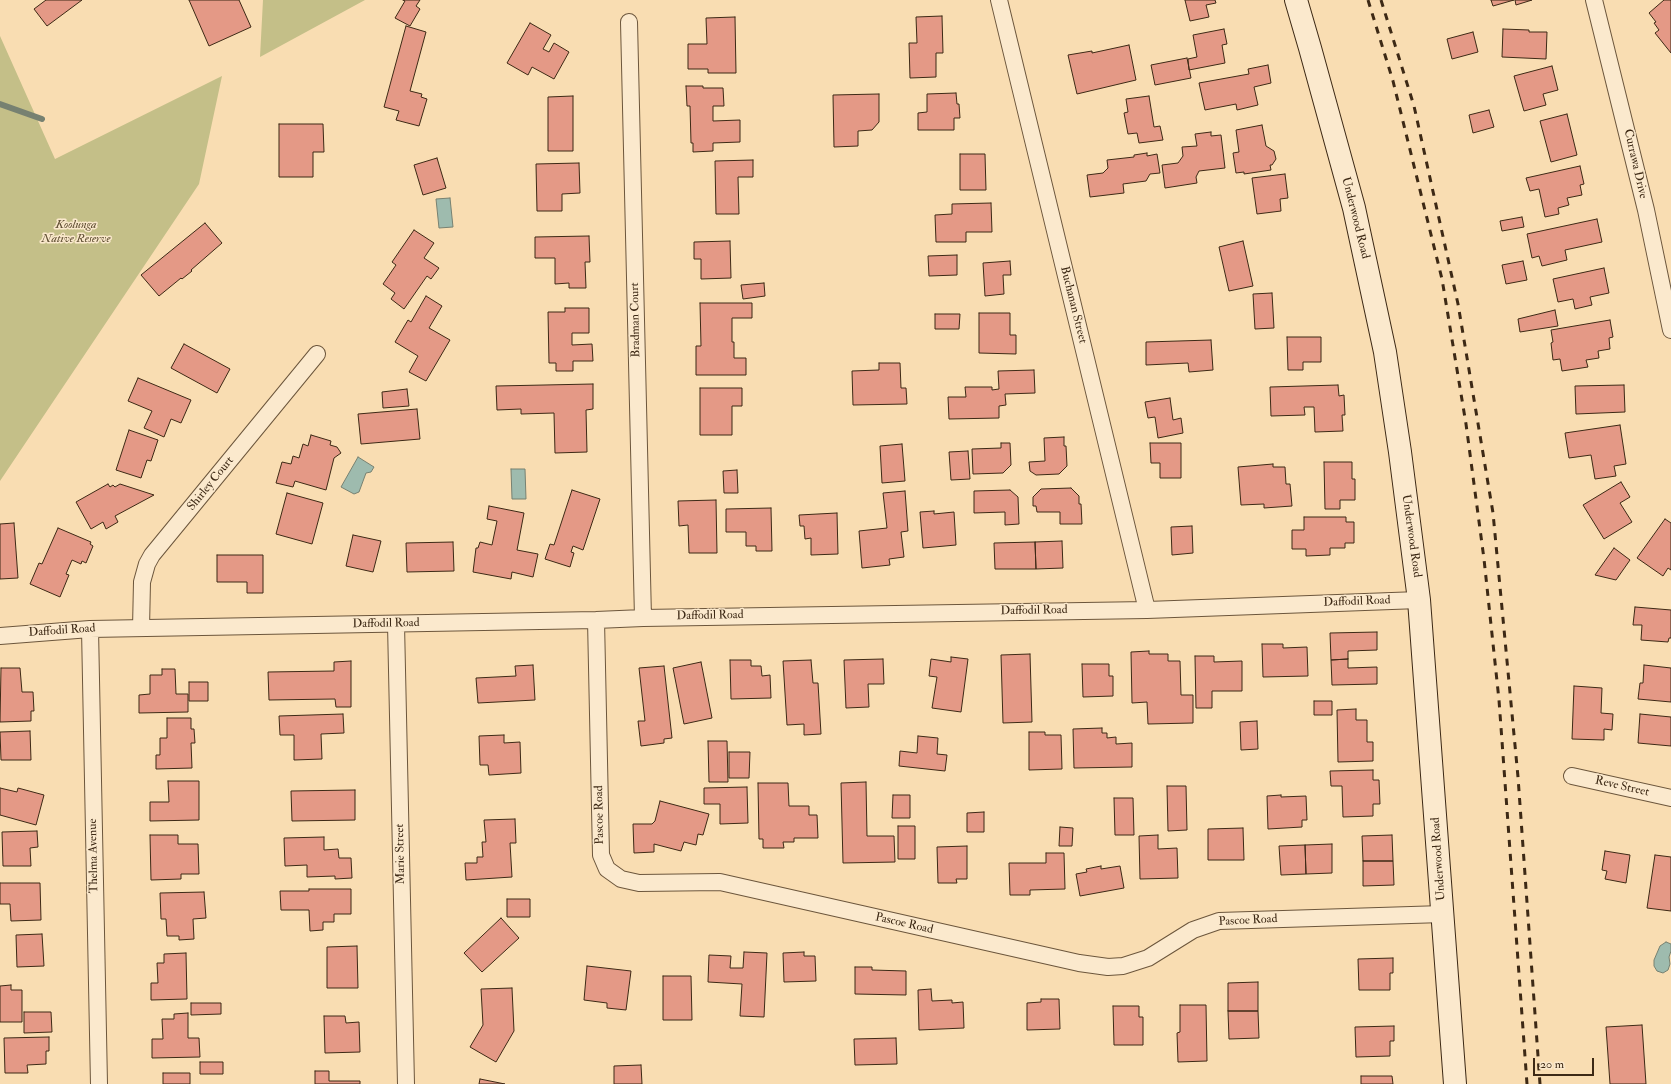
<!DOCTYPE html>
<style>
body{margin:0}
#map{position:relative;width:1671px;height:1084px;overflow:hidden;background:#f9ddb2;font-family:"IM FELL Double Pica",serif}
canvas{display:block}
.scale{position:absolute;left:1533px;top:1058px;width:61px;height:18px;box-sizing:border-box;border:2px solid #3d2915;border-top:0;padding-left:5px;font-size:12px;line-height:14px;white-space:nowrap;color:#3d2915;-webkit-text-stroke:3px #fbe9cd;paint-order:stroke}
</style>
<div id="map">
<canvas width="1671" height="1084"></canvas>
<div class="scale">20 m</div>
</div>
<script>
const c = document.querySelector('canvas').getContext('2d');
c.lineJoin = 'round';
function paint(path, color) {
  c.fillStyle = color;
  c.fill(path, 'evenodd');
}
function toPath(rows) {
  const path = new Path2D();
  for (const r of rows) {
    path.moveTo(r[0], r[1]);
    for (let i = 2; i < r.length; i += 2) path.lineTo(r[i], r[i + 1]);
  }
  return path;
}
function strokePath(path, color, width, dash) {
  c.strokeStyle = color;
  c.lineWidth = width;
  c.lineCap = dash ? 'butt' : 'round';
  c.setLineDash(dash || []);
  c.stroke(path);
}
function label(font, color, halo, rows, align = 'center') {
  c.font = font + ' "IM FELL Double Pica",serif';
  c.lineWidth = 3;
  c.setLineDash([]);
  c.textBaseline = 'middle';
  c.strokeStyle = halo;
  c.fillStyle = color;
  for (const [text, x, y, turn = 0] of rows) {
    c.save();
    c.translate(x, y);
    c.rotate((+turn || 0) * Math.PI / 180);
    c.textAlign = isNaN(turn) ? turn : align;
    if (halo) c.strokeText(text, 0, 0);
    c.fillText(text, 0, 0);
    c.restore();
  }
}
paint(toPath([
 [263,0,365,0,260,57],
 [0,36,55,159,222,76,199,184,0,481]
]), '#c4bf88');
const water = toPath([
 [450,198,453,227,439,228,436,199,450,198],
 [358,457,374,467,371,472,366,473,359,492,354,494,341,487,358,457],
 [511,469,525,469,526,499,512,499,511,469],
 [1666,942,1671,944,1671,951,1669,957,1670,964,1668,970,1663,973,1657,971,1654,966,1654,960,1660,946,1666,942]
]);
paint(water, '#9ebbae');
strokePath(water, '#778171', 1);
strokePath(toPath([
 [0,104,42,119]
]), '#778171', 6);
const building = toPath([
 [46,0,82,0,47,26,34,9,46,0],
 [189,0,239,0,251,27,209,46,189,0],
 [403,0,420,0,416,6,420,9,410,26,395,18,405,1,403,0],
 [1185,0,1215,0,1216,3,1206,5,1209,17,1190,21,1185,0],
 [1491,0,1514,0,1493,6,1491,0],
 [1515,0,1532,0,1516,5,1515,0],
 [1664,0,1671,0,1671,53,1655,33,1659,30,1654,23,1656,22,1649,13,1664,0],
 [942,16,943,53,936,53,936,77,910,78,909,43,917,43,916,17,942,16],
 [735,17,736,73,708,73,708,69,688,69,688,44,707,44,706,18,735,17],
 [530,23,551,35,543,49,549,52,554,43,569,52,554,79,532,67,528,75,507,63,530,23],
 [406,26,426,32,410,91,422,94,421,97,427,99,419,126,396,120,399,111,384,107,406,26],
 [1224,29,1227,44,1222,45,1225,63,1189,70,1188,59,1197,57,1193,35,1224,29],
 [1503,29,1529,30,1529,32,1547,32,1546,59,1502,57,1503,29],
 [1473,32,1478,52,1452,59,1447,39,1473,32],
 [1129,45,1136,80,1077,94,1068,55,1092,51,1092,53,1129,45],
 [1187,58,1191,78,1155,85,1151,65,1187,58],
 [1268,65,1271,83,1254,87,1258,105,1237,110,1236,104,1205,110,1199,83,1249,74,1248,69,1268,65],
 [1552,66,1558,90,1543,94,1546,105,1524,111,1514,76,1552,66],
 [686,86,703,86,703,88,723,88,724,106,713,106,713,121,740,120,740,142,713,143,713,151,693,152,693,143,691,143,690,106,687,106,686,86],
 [956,93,957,104,959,104,960,118,954,118,954,130,918,130,918,113,927,112,927,94,956,93],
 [879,94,879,122,872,130,858,131,858,146,834,147,833,95,879,94],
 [573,96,573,151,548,151,548,97,573,96],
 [1149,96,1154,127,1160,126,1163,140,1139,143,1137,133,1128,134,1124,113,1128,112,1126,99,1149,96],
 [1489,110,1494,127,1473,133,1469,115,1489,110],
 [1567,114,1577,155,1551,162,1540,121,1567,114],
 [279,124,323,124,324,152,313,152,313,177,279,177,279,124],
 [1262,125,1266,146,1274,151,1276,159,1272,165,1270,165,1271,170,1244,174,1244,172,1236,173,1233,153,1239,152,1236,130,1262,125],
 [1211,132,1211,136,1221,135,1225,168,1199,171,1196,177,1197,183,1165,188,1162,165,1178,163,1183,156,1182,147,1197,146,1195,134,1211,132],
 [1147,153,1147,156,1157,154,1160,173,1150,174,1146,181,1123,184,1124,193,1090,197,1087,175,1103,173,1108,168,1107,160,1134,157,1134,155,1147,153],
 [960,154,985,154,986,190,960,190,960,154],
 [437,158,446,188,423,195,414,165,437,158],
 [753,160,753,177,738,177,739,214,716,214,715,161,753,160],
 [579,163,580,193,562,194,562,211,537,211,536,164,579,163],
 [1580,166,1584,184,1580,185,1582,195,1567,198,1569,205,1558,208,1559,214,1545,217,1539,189,1530,191,1526,178,1580,166],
 [1285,174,1288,198,1280,199,1281,211,1257,214,1252,178,1285,174],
 [991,203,992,232,966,232,966,242,936,242,935,215,952,214,952,204,991,203],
 [1522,217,1524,227,1502,231,1500,221,1522,217],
 [1597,219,1602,242,1565,250,1567,260,1542,266,1539,256,1532,258,1527,234,1597,219],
 [205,223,222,243,191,270,192,271,182,279,181,278,159,296,141,275,205,223],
 [414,230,434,243,424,258,439,268,431,279,427,276,404,309,391,299,395,293,383,284,396,265,392,262,414,230],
 [589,236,590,262,585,262,586,288,569,288,569,283,555,284,555,258,535,258,535,237,589,236],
 [730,241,731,278,701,279,701,259,694,259,694,242,730,241],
 [1243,241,1253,286,1229,291,1219,247,1243,241],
 [957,255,957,275,929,276,928,256,957,255],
 [1010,261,1011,275,1003,275,1004,294,985,296,983,263,1010,261],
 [1523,261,1527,280,1506,284,1502,265,1523,261],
 [1604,268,1609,293,1590,297,1592,305,1575,309,1573,299,1558,302,1553,279,1604,268],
 [764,283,765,296,743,299,741,285,764,283],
 [1272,293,1274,328,1255,329,1253,294,1272,293],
 [426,296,442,306,429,328,450,340,426,381,409,372,418,356,395,342,408,320,411,322,426,296],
 [700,303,752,303,752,318,732,318,732,342,734,342,734,358,746,358,746,375,696,375,696,346,701,346,700,303],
 [565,308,589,308,589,333,572,333,572,345,592,344,593,361,573,361,573,371,556,371,556,363,549,363,548,312,565,312,565,308],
 [1555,310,1558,326,1520,332,1518,319,1555,310],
 [979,313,1010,313,1010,335,1016,335,1016,354,979,353,979,313],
 [935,314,960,314,959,329,935,329,935,314],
 [1610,320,1613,337,1609,338,1610,349,1598,351,1599,358,1586,360,1588,367,1562,371,1560,359,1553,360,1551,343,1553,342,1551,330,1610,320],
 [1287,337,1321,337,1321,362,1303,362,1303,370,1288,370,1287,337],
 [1211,340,1213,370,1189,372,1188,363,1146,365,1146,342,1211,340],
 [184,344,230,369,217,393,171,368,184,344],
 [879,363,900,363,901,388,906,388,907,404,853,405,852,371,879,370,879,363],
 [1034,370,1035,393,1005,394,1006,405,999,406,999,418,949,419,948,397,966,397,965,387,992,387,992,390,999,389,998,371,1034,370],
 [138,378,191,400,181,423,171,419,164,437,144,428,152,411,128,401,138,378],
 [593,384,593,409,586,410,587,452,555,453,554,413,521,414,521,409,497,410,496,386,593,384],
 [1338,385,1339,396,1344,395,1345,415,1342,415,1343,431,1315,432,1314,407,1304,407,1305,415,1271,416,1270,387,1338,385],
 [1624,385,1625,412,1576,414,1575,386,1624,385],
 [700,388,742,388,742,406,732,406,732,435,700,435,700,388],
 [407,389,409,406,383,408,382,392,407,389],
 [1170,398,1173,420,1181,418,1183,433,1158,438,1155,417,1148,418,1145,402,1170,398],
 [417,409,420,439,361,444,358,414,417,409],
 [1620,425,1626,464,1614,466,1616,476,1595,479,1591,455,1569,458,1565,433,1620,425],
 [129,430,158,440,151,461,147,460,141,478,116,470,129,430],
 [311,435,331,441,330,445,337,447,341,453,334,458,326,490,295,481,293,487,276,483,282,462,291,464,293,456,299,458,303,444,308,446,311,435],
 [1064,437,1064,446,1066,446,1067,466,1059,474,1036,475,1030,471,1029,462,1045,461,1044,438,1064,437],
 [1001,443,1010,443,1011,465,1003,473,973,474,972,449,1001,448,1001,443],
 [1150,443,1181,443,1181,478,1160,478,1160,463,1151,463,1150,443],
 [902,444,905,481,882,483,880,446,902,444],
 [968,451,970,479,951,480,949,452,968,451],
 [1324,462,1352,462,1352,479,1355,479,1355,500,1340,500,1340,509,1325,509,1324,462],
 [1273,464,1273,467,1285,467,1286,484,1290,484,1292,506,1264,508,1264,504,1241,505,1238,467,1273,464],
 [737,470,738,493,724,493,723,471,737,470],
 [1621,482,1630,497,1620,503,1632,522,1604,539,1583,505,1621,482],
 [108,484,110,487,113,485,115,487,120,484,154,495,115,516,118,522,106,529,103,522,91,529,76,502,108,484],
 [1071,488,1079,496,1079,504,1081,504,1082,524,1060,524,1060,512,1037,512,1036,506,1033,506,1033,497,1041,489,1071,488],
 [572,490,600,499,583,550,573,546,571,552,574,553,570,567,545,559,550,544,554,545,572,490],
 [1010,490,1018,497,1019,524,1005,525,1005,512,974,513,974,491,1010,490],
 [905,491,908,531,901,532,904,557,889,559,890,565,862,568,859,531,887,528,883,493,905,491],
 [287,493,323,503,312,544,276,534,287,493],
 [716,500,717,553,689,553,688,525,679,526,678,501,716,500],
 [489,506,524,513,517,550,538,554,533,577,512,572,511,579,473,572,476,548,478,548,480,542,492,545,497,521,487,519,489,506],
 [771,508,772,551,756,551,756,546,746,546,746,532,726,532,726,509,771,508],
 [934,511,934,514,954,512,956,545,923,548,920,512,934,511],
 [837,513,838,554,811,555,811,538,805,539,804,526,800,526,799,515,837,513],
 [1304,517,1346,517,1346,522,1354,522,1354,543,1345,543,1345,548,1330,548,1330,555,1306,556,1306,549,1292,549,1292,530,1304,530,1304,517],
 [1665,519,1671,523,1671,570,1668,568,1663,576,1637,558,1665,519],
 [14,523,18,578,0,579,0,524,14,523],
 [1192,526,1193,553,1172,555,1171,527,1192,526],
 [58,528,91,542,90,544,93,546,86,563,82,561,81,564,72,560,66,574,69,575,60,597,30,584,39,563,42,564,58,528],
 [353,535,381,541,373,572,346,566,353,535],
 [1062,541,1063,568,1036,569,1035,542,1062,541],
 [453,542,454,571,407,572,406,543,453,542],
 [1035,542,1036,569,995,569,994,543,1035,542],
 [1614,548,1630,560,1616,580,1595,575,1614,548],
 [217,555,263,555,263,593,247,593,247,582,217,582,217,555],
 [1635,607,1671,610,1671,638,1669,638,1668,642,1641,640,1642,625,1633,625,1635,607],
 [1377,632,1377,650,1348,651,1348,659,1331,660,1330,633,1377,632],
 [1262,644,1283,644,1283,648,1307,647,1308,676,1263,677,1262,644],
 [1149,651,1149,654,1168,654,1168,661,1180,661,1181,695,1193,695,1193,723,1148,724,1147,702,1132,703,1131,652,1149,651],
 [1030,654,1032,722,1003,723,1001,655,1030,654],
 [1195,656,1214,656,1214,662,1242,661,1242,691,1212,691,1212,708,1196,708,1195,656],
 [951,657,968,659,961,712,932,708,937,677,929,676,931,659,951,662,951,657],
 [883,659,884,684,868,684,869,707,846,708,844,660,883,659],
 [1348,659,1348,668,1377,667,1377,684,1332,685,1331,660,1348,659],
 [730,660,751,660,751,666,761,666,762,676,770,675,771,698,731,699,730,660],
 [811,660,813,683,818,683,821,734,804,735,804,724,787,725,783,661,811,660],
 [351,661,351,707,336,707,335,699,269,700,268,672,334,671,334,662,351,661],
 [701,662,712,718,684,724,673,668,701,662],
 [1082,664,1109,664,1109,676,1113,676,1113,696,1083,697,1082,664],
 [533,665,535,700,478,703,476,678,516,676,515,666,533,665],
 [1644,665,1671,668,1671,702,1638,699,1640,683,1643,683,1644,665],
 [664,666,672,738,664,739,664,743,641,746,638,721,645,721,639,668,664,666],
 [1,668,20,668,22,692,33,692,34,711,31,711,31,721,0,722,1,668],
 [162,669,175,669,176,694,188,694,188,712,139,713,139,695,150,694,150,675,162,675,162,669],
 [189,682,208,682,208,701,189,701,189,682],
 [1574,686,1602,688,1601,713,1613,714,1612,730,1604,729,1604,740,1572,739,1574,686],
 [1314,701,1332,701,1332,715,1314,715,1314,701],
 [1356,709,1356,720,1367,720,1367,742,1373,742,1373,761,1338,762,1337,710,1356,709],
 [343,714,344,733,321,734,322,759,294,760,294,735,280,735,279,716,343,714],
 [1640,714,1671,717,1671,746,1638,743,1640,714],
 [167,718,191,718,191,729,194,729,195,743,191,743,192,768,156,769,156,755,160,755,160,738,167,738,167,718],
 [1257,721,1258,749,1241,750,1240,722,1257,721],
 [1102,728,1102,733,1107,733,1107,738,1116,737,1116,744,1132,743,1132,767,1074,768,1073,729,1102,728],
 [30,731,31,760,1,760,0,732,30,731],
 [1029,732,1045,732,1045,735,1061,735,1062,769,1029,770,1029,732],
 [504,735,504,743,520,742,521,773,489,775,488,765,480,765,479,736,504,735],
 [918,736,938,738,937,754,947,755,945,771,899,766,900,751,917,753,918,736],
 [708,741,727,741,728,782,709,782,708,741],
 [729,752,750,752,749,778,729,778,729,752],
 [1373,770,1373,780,1379,780,1380,804,1373,804,1373,816,1343,817,1342,786,1331,786,1330,771,1373,770],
 [168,781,199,781,199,820,150,821,150,802,169,802,168,781],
 [866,782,867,836,894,836,895,862,843,863,841,783,866,782],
 [758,783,788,783,789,806,809,806,809,815,817,815,818,838,794,838,794,842,783,842,784,848,763,848,763,839,759,839,758,783],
 [1167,786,1186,786,1187,830,1168,831,1167,786],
 [747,787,748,823,720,824,720,804,704,804,704,788,747,787],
 [0,788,17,792,18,788,44,795,36,825,0,815,0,788],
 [355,790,355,820,292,821,291,791,355,790],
 [893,795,910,795,910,818,892,818,893,795],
 [1281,795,1281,797,1306,796,1307,820,1302,820,1302,827,1268,829,1267,796,1281,795],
 [1114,798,1133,798,1134,835,1115,835,1114,798],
 [660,801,709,814,703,835,698,834,696,845,684,842,681,851,654,844,654,852,634,853,633,824,652,824,655,821,660,801],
 [984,812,984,832,967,832,967,813,984,812],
 [515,819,516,843,510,843,512,877,466,880,465,863,477,863,477,857,483,857,482,842,486,842,484,820,515,819],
 [898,826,915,826,915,859,898,859,898,826],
 [1060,827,1073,828,1072,846,1059,846,1060,827],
 [1243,828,1244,860,1208,860,1208,829,1243,828],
 [37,831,38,847,30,848,31,866,3,866,2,832,37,831],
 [150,835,178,835,178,844,198,844,199,874,181,874,181,879,151,880,150,835],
 [1158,835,1158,849,1177,848,1178,878,1140,879,1139,836,1158,835],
 [1392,835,1393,861,1363,861,1362,836,1392,835],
 [324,837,324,850,338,849,339,858,351,858,352,878,335,879,335,876,307,877,307,865,285,866,284,838,324,837],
 [1332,844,1332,873,1306,874,1305,845,1332,844],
 [1305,845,1306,874,1281,875,1279,846,1305,845],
 [967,846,967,879,956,879,957,883,938,883,937,847,967,846],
 [1605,851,1630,855,1626,883,1605,879,1607,871,1602,870,1605,851],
 [1046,853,1064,853,1065,889,1030,890,1030,895,1010,895,1009,863,1046,863,1046,853],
 [1655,855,1671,857,1671,911,1647,908,1655,855],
 [1363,861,1393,861,1394,885,1363,886,1363,861],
 [1101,866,1101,869,1120,866,1124,888,1080,896,1076,874,1087,872,1086,869,1101,866],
 [0,883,40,883,41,920,11,921,10,904,0,904,0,883],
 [309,889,351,889,351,914,334,914,334,922,323,922,323,930,310,931,309,910,281,910,280,891,309,891,309,889],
 [204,892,206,918,193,919,194,939,179,940,179,936,167,936,166,919,161,919,160,893,204,892],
 [507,899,530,899,530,917,507,917,507,899],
 [501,918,519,938,482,972,464,953,501,918],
 [42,934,44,966,17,967,16,935,42,934],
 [357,946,358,988,327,988,327,947,357,946],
 [744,952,767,953,764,1017,740,1016,742,984,708,982,709,955,731,956,730,968,743,968,744,952],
 [804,952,804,956,815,956,816,981,784,982,783,953,804,952],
 [186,953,187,999,151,1000,151,983,158,983,157,963,164,963,164,954,186,953],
 [1393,958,1393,973,1390,973,1390,990,1359,990,1358,959,1393,958],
 [587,966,631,971,626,1010,607,1008,607,1003,584,1000,587,966],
 [855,967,872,967,872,970,906,971,906,995,855,994,855,967],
 [663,976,691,976,692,1020,663,1020,663,976],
 [1258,982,1258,1011,1228,1011,1228,983,1258,982],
 [11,985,11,990,22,990,22,1022,0,1022,0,986,11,985],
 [512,988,514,1031,496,1062,470,1047,483,1025,481,989,512,988],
 [931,989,932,1001,952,1000,952,1003,963,1002,964,1028,919,1030,918,990,931,989],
 [1041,999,1059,999,1060,1029,1027,1030,1027,1003,1041,1002,1041,999],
 [191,1003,221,1003,221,1014,191,1015,191,1003],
 [1180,1005,1206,1005,1207,1061,1178,1062,1177,1033,1180,1032,1180,1005],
 [1113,1006,1139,1006,1139,1017,1143,1017,1143,1045,1114,1045,1113,1006],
 [1228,1011,1258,1011,1259,1038,1229,1039,1228,1011],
 [24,1012,51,1012,52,1032,24,1033,24,1012],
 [188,1013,188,1038,199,1038,200,1057,152,1058,152,1039,163,1039,162,1019,174,1019,174,1014,188,1013],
 [324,1016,345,1016,346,1023,359,1022,360,1052,325,1053,324,1016],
 [1642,1025,1646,1084,1610,1084,1606,1027,1642,1025],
 [1394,1026,1394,1041,1390,1041,1390,1056,1356,1057,1355,1027,1394,1026],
 [49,1037,49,1051,46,1051,46,1064,27,1065,28,1073,5,1073,4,1038,49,1037],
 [896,1038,897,1064,855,1065,854,1039,896,1038],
 [200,1062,223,1062,223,1074,200,1074,200,1062],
 [641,1065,642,1084,614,1084,614,1066,641,1065],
 [315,1071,329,1071,329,1081,360,1081,360,1084,315,1084,315,1071],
 [163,1073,190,1073,190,1084,163,1084,163,1073],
 [1361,1076,1392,1076,1393,1084,1361,1084,1361,1076],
 [480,1079,505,1084,479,1084,480,1079]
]);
paint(building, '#e49986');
strokePath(building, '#3d2915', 1);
const minor = toPath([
 [999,0,1147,610],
 [1594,0,1646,210,1671,330],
 [629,22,643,618],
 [596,620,601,855,607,869,621,879,639,883,720,882,1079,963,1108,967,1123,966,1148,958,1193,930,1219,921,1443,914],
 [396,624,406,1084],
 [141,628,142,582,147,564,152,555,317,354],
 [90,629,99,1084],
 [0,636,90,629,596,620,643,618,1147,610,1419,600],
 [1572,776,1671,798]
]);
const secondary = toPath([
 [1296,0,1310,48,1354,208,1385,352,1400,452,1419,600,1455,1084]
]);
strokePath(minor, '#6c563c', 18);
strokePath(secondary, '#3d2915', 24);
strokePath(minor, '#fbe9cd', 16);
strokePath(secondary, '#fbe9cd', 22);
strokePath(toPath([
 [1368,0,1393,81,1442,279,1466,424,1484,559,1499,700,1527,1084],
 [1381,0,1414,106,1458,304,1493,513,1518,777,1540,1084]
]), '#3d2915', 3, [7, 7]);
label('12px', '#3d2915', '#fbe9cd', [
 ["Currawa Drive",1635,164,77],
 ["Underwood Road",1355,218,76],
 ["Buchanan Street",1073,305,76],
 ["Bradman Court",636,320,-91],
 ["Shirley Court",211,484,-51],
 ["Underwood Road",1411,536,82],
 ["Daffodil Road",1357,602,-2],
 ["Daffodil Road",1034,611,-1],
 ["Daffodil Road",710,616,-1],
 ["Daffodil Road",386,624,-1],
 ["Daffodil Road",62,631,-4],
 ["Reve Street",1622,787,13],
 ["Pascoe Road",600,815,-91],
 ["Marie Street",401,854,-91],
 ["Thelma Avenue",94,856,-91],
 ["Underwood Road",1439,859,-94],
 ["Pascoe Road",1248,921,-3],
 ["Pascoe Road",904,924,13]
]);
label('italic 12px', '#5f4e32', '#fbe9cd', [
 ["Koolunga",76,225],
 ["Native Reserve",76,239]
]);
</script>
